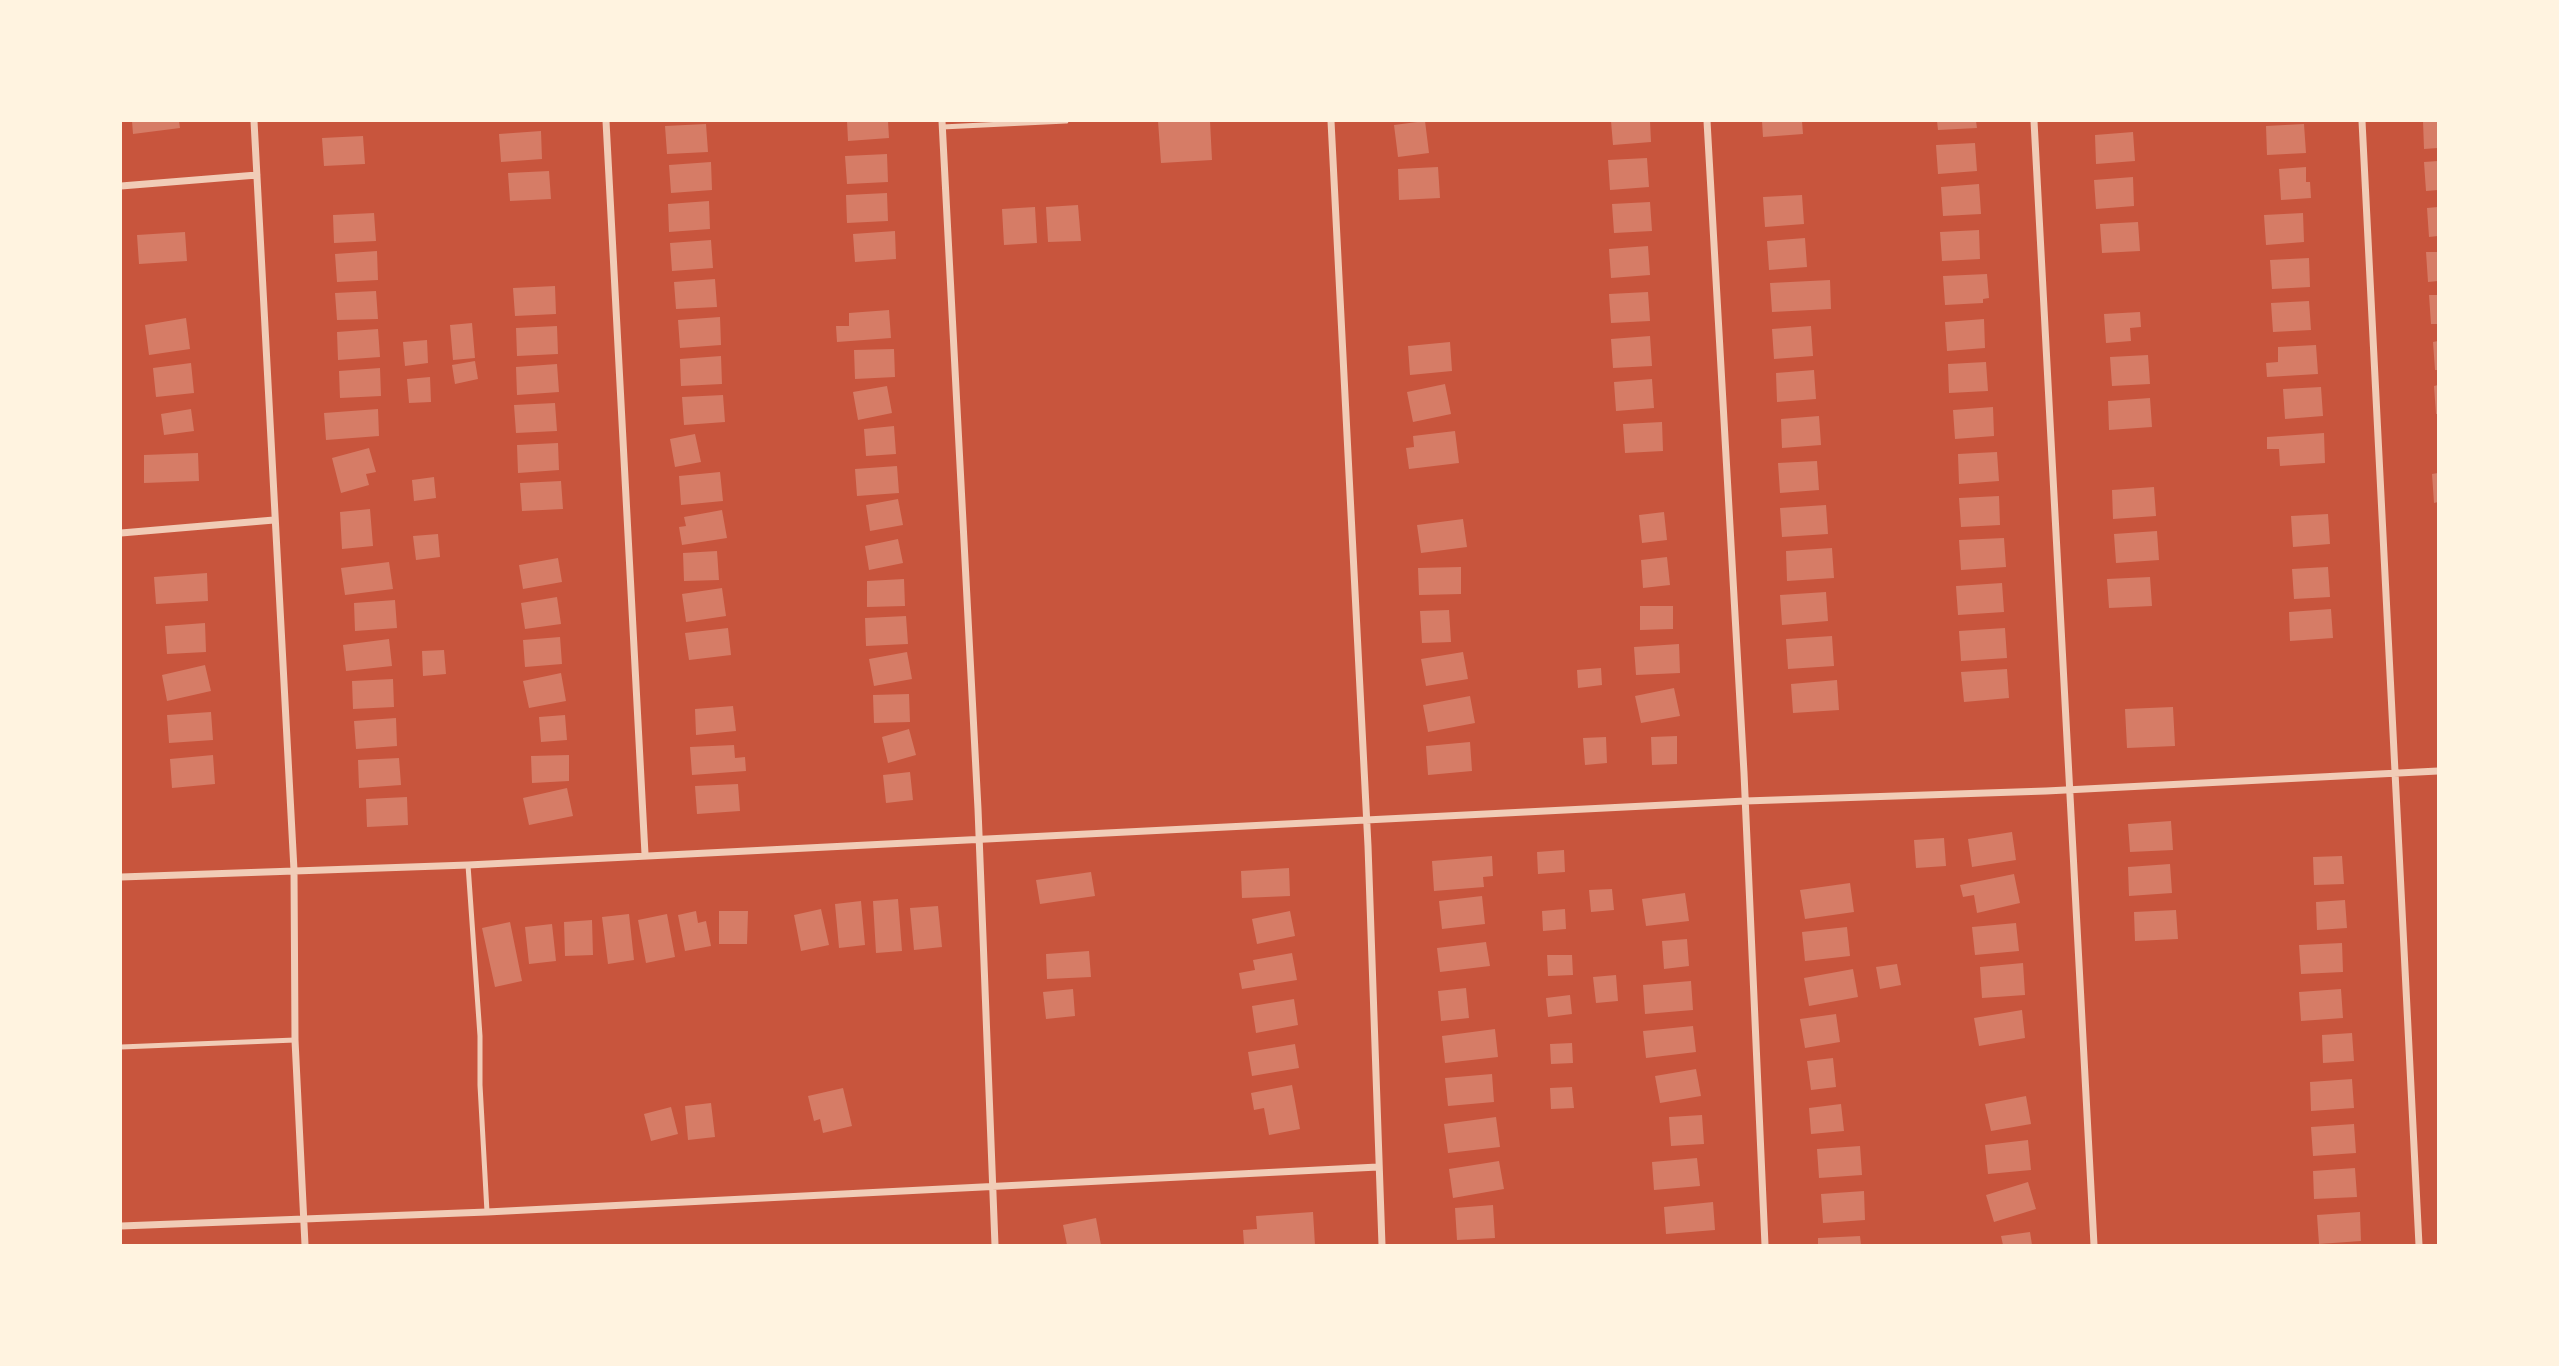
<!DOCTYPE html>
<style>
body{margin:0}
#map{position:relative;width:2559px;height:1366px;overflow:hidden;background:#c8553d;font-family:Overpass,sans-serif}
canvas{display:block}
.frame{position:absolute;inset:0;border:122px solid #fff3e0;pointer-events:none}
</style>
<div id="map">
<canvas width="2559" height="1366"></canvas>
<div class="frame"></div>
</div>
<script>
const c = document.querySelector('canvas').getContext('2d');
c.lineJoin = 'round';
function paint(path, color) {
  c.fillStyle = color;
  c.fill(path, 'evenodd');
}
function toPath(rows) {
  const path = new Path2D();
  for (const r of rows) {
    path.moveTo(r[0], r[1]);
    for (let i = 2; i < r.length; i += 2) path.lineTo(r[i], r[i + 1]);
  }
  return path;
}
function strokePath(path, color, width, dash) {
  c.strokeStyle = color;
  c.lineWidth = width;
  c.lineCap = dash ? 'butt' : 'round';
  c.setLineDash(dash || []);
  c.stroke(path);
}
paint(toPath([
 [132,121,179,121,180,128,133,134],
 [847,121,888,121,889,138,848,141],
 [1158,121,1210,121,1212,160,1161,163],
 [1425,121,1429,153,1398,157,1394,125],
 [1611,121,1650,121,1651,142,1613,145],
 [1762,121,1802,121,1803,134,1763,137],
 [1937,121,1976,121,1977,128,1938,130],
 [2423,121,2438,121,2438,148,2424,149],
 [706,124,708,152,667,154,665,126],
 [2304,124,2306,153,2267,155,2266,126],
 [541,131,542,159,501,162,499,134],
 [2133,132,2135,161,2096,164,2095,135],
 [363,136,365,164,324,166,322,138],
 [1975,143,1977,171,1938,174,1936,145],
 [887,154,888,182,847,184,845,156],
 [1647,158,1649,187,1610,190,1608,160],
 [2438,161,2438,190,2426,191,2424,162],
 [711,162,712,190,671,193,669,165],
 [1438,167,1440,198,1399,200,1398,169],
 [2306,167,2306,182,2310,182,2311,198,2281,200,2279,169],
 [549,171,551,199,510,201,508,173],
 [2133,177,2134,206,2096,209,2094,180],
 [1979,184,1981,214,1943,216,1941,187],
 [887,193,888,221,847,223,846,195],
 [1802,195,1804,224,1765,227,1763,197],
 [709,201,710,229,669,232,668,204],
 [1650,202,1652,231,1614,233,1612,204],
 [1078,205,1081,241,1048,242,1046,207],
 [1035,207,1037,243,1004,245,1002,209],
 [2438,207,2438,236,2429,237,2427,208],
 [374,213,376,241,334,243,333,215],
 [2303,213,2304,242,2266,245,2264,215],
 [2138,222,2140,251,2102,253,2100,224],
 [1979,230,1980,259,1942,261,1940,232],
 [895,231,896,259,855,262,853,234],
 [185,232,187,261,139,264,137,235],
 [1805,238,1807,267,1769,270,1767,241],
 [711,240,713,268,672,271,670,243],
 [1648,246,1650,275,1611,278,1609,249],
 [377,251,378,280,337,282,335,254],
 [2426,252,2438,252,2438,281,2428,282],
 [2309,258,2310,287,2272,289,2270,260],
 [1987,274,1989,298,1983,299,1983,303,1945,305,1943,276],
 [715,279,717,307,676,309,674,282],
 [1830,280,1831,309,1772,312,1770,283],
 [555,286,556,314,515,316,513,288],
 [376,291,378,319,337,320,335,293],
 [1648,292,1650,321,1611,323,1609,294],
 [2429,295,2438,295,2438,324,2431,324],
 [2309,301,2311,330,2273,332,2271,303],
 [889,310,891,338,837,342,836,326,849,326,849,313],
 [2140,312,2141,327,2130,328,2131,341,2106,343,2104,314],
 [720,317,721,345,680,348,678,320],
 [186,318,190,349,149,355,145,325],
 [1984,319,1985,348,1947,351,1945,322],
 [472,323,475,358,453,360,450,325],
 [557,326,558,354,517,356,516,328],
 [1811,326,1813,356,1774,359,1772,329],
 [378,329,380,357,338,360,337,332],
 [1650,336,1652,366,1613,368,1611,339],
 [427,340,428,363,405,366,403,342],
 [2438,341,2438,370,2435,370,2433,342],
 [1450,342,1452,371,1410,375,1408,346],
 [2316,345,2318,374,2267,377,2266,363,2278,362,2278,347],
 [894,349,895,377,855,379,854,350],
 [2148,355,2150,384,2112,386,2110,357],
 [721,356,722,384,681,386,680,359],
 [475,361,478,379,455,384,452,365],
 [1986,362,1988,391,1949,393,1948,364],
 [191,363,194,393,156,397,153,368],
 [557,364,559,392,517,395,516,367],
 [380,368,381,396,340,398,339,371],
 [1814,370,1816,399,1777,402,1776,373],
 [430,377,431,402,409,403,407,379],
 [1652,379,1654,408,1616,411,1614,382],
 [1445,384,1451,414,1413,422,1407,392],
 [2438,385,2438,414,2436,414,2434,386],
 [887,386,892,413,858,420,853,392],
 [2321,387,2323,416,2285,419,2283,389],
 [723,395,725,422,684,425,682,397],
 [2150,398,2152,427,2109,430,2108,401],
 [555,403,557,431,516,433,514,405],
 [1993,407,1994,436,1955,439,1953,410],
 [191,409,194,431,164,435,161,414],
 [378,409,379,436,326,440,324,413],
 [1819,416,1821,445,1782,448,1781,419],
 [1662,422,1663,451,1625,453,1623,424],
 [894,426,896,454,866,456,864,429],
 [1455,431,1459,463,1409,469,1406,448,1414,447,1413,436],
 [2324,433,2325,463,2280,466,2279,449,2267,449,2267,437],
 [695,434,701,462,675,467,670,439],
 [558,443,559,470,518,473,517,445],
 [369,448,376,472,366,474,369,485,341,493,332,458],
 [1997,452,1999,481,1959,484,1958,454],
 [198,453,199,481,144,483,144,455],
 [1817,461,1819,490,1780,493,1778,463],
 [897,466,899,493,857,496,855,469],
 [720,472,723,501,681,505,679,476],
 [2438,473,2438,502,2434,503,2432,474],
 [434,477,436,498,414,501,412,480],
 [561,481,563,509,522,511,520,483],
 [2154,487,2156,516,2113,519,2112,490],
 [1999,496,2000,525,1961,527,1959,498],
 [898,499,903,525,870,531,866,505],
 [1826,505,1828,534,1782,537,1780,508],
 [370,509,373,546,342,549,340,512],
 [722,510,727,538,682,545,679,527,686,526,684,517],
 [1664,512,1667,540,1642,543,1639,515],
 [2328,514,2330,544,2293,547,2291,516],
 [1463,519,1467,547,1421,553,1417,525],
 [2157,531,2159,560,2116,563,2114,534],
 [438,534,440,557,416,560,413,536],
 [2004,538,2006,567,1961,570,1959,540],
 [898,539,903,563,869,570,865,546],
 [1832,548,1834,578,1787,581,1786,551],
 [717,551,719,580,684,581,683,553],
 [1667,557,1670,585,1643,588,1641,560],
 [558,558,562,582,523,589,519,565],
 [389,562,393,589,345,595,341,568],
 [1461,567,1461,594,1419,595,1418,568],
 [2328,567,2330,597,2294,599,2292,569],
 [207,573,208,601,156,604,154,577],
 [2150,577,2152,606,2109,608,2107,579],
 [904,579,905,606,867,607,867,581],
 [2002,583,2004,612,1958,615,1956,586],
 [722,588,726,616,686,622,682,594],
 [1826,592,1828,621,1782,625,1780,595],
 [557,597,561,624,525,629,521,603],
 [395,600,397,628,355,631,354,603],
 [1640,606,1673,606,1673,629,1640,630],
 [2331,609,2333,638,2290,641,2289,612],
 [1449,610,1451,642,1422,643,1420,611],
 [906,616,908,644,866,646,865,618],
 [205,623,206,652,167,654,165,626],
 [728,628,731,655,689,660,685,633],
 [2005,628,2007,658,1961,661,1959,631],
 [1832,636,1834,666,1788,669,1786,639],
 [560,637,562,664,525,667,523,640],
 [389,639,392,666,346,671,343,645],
 [1679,644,1680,673,1636,675,1634,647],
 [444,650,446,674,423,676,422,651],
 [907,652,912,679,874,686,869,659],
 [1463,652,1468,679,1426,686,1421,659],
 [205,665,211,691,167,701,162,675],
 [1601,668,1602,685,1578,688,1577,670],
 [2007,669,2009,698,1964,702,1961,672],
 [561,673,566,701,529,708,523,681],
 [393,679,394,707,353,709,352,681],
 [1837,680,1839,710,1793,713,1791,684],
 [1674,688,1680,716,1641,723,1635,696],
 [909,694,910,722,874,723,873,695],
 [1470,696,1475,723,1428,732,1423,705],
 [733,706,736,731,696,735,695,709],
 [2173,707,2175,746,2127,748,2125,709],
 [211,712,213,740,169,743,167,715],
 [565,715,567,740,541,742,539,717],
 [396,718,397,746,356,749,354,721],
 [909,729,916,755,888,763,882,737],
 [1677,736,1677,764,1652,765,1651,737],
 [1606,737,1607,763,1585,765,1583,738],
 [1470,742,1472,771,1428,775,1426,746],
 [734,745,735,758,745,757,746,771,692,775,690,747],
 [213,755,215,784,172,788,170,759],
 [569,755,569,781,532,783,531,756],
 [399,758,401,785,359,788,358,760],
 [910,772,913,800,886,803,883,775],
 [738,784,740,811,697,814,695,786],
 [567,788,573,816,529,825,523,798],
 [407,797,408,825,367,827,366,799],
 [2171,821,2173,850,2130,852,2128,824],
 [2012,832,2016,860,1972,867,1968,839],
 [1944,838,1946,866,1916,868,1914,840],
 [1564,850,1565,872,1538,874,1537,852],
 [1492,856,1493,876,1483,877,1484,887,1434,891,1432,861],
 [2342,856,2344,884,2314,885,2313,857],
 [2170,864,2172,893,2129,896,2128,867],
 [1289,868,1290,896,1242,898,1241,871],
 [1091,872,1095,896,1040,904,1036,880],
 [2014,874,2020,903,1977,913,1974,895,1963,897,1960,885],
 [1850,883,1854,912,1805,919,1800,890],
 [1612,889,1614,910,1591,912,1589,890],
 [1685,893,1689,921,1646,926,1642,899],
 [1482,896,1485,924,1442,929,1439,901],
 [898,899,902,951,876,953,873,901],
 [2345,900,2347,928,2317,930,2316,902],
 [861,901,865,945,839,948,835,904],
 [938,906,942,947,914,950,910,908],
 [821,909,829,945,801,951,794,915],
 [1565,909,1566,929,1543,931,1542,911],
 [2176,910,2178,939,2135,941,2134,912],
 [696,911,698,923,706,921,711,946,685,951,678,915],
 [719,911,748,911,747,944,719,944],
 [1290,911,1295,936,1257,944,1252,919],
 [629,914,634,960,608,964,602,917],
 [667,914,675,957,646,963,638,920],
 [592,920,593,955,565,956,564,922],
 [510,922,522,981,495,987,482,928],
 [2016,923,2019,951,1975,955,1972,927],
 [552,924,556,961,529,964,525,927],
 [1847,927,1850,956,1805,961,1802,932],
 [1687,939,1689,966,1664,969,1662,941],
 [1486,942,1490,966,1440,972,1437,948],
 [2342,943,2343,972,2301,974,2299,945],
 [1089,951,1091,977,1047,979,1046,954],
 [1292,953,1297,980,1242,989,1239,973,1255,970,1253,960],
 [1547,955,1572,955,1573,975,1548,976],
 [2023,963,2025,995,1982,998,1980,967],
 [1897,964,1901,985,1880,989,1876,967],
 [1853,969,1858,997,1809,1006,1804,978],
 [1616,975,1618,1001,1596,1003,1593,977],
 [1691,981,1693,1010,1645,1014,1643,985],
 [1466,988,1469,1018,1441,1021,1438,991],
 [1073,989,1075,1016,1046,1019,1043,992],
 [2341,989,2343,1018,2301,1021,2299,992],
 [1570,995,1572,1014,1548,1017,1546,998],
 [1294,999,1298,1025,1256,1033,1252,1006],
 [2022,1010,2025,1038,1979,1046,1974,1018],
 [1836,1014,1840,1042,1805,1048,1800,1019],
 [1693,1026,1696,1052,1646,1058,1643,1031],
 [1495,1029,1498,1057,1445,1063,1442,1036],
 [2352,1033,2354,1061,2323,1063,2322,1035],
 [1572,1043,1573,1063,1551,1064,1550,1044],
 [1295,1044,1299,1068,1252,1076,1248,1052],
 [1833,1058,1836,1087,1811,1090,1807,1061],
 [1696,1069,1701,1096,1660,1103,1655,1076],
 [1492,1074,1494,1102,1448,1106,1445,1078],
 [2352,1079,2354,1108,2311,1111,2310,1082],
 [1292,1085,1300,1129,1269,1135,1264,1108,1254,1110,1251,1093],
 [1572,1087,1574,1108,1551,1109,1550,1088],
 [843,1088,852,1126,823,1133,820,1119,814,1121,808,1096],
 [2026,1096,2031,1124,1991,1131,1985,1104],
 [711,1103,715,1137,688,1140,685,1106],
 [1841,1104,1844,1131,1811,1134,1809,1108],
 [671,1107,678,1134,651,1141,644,1114],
 [1702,1115,1704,1144,1671,1146,1669,1117],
 [1496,1117,1500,1147,1448,1153,1444,1124],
 [2354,1124,2356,1153,2313,1156,2311,1127],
 [2028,1140,2031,1170,1988,1174,1985,1145],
 [1860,1146,1862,1175,1819,1178,1817,1149],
 [1697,1158,1700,1186,1654,1190,1652,1162],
 [1499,1161,1504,1189,1453,1198,1449,1169],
 [2355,1168,2357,1197,2314,1199,2313,1171],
 [2028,1182,2036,1209,1994,1222,1986,1195],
 [1864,1191,1865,1220,1823,1223,1821,1194],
 [1713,1202,1715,1230,1666,1234,1664,1207],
 [1493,1205,1495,1238,1457,1240,1455,1208],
 [1313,1212,1315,1245,1244,1245,1243,1230,1257,1229,1256,1216],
 [2360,1212,2361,1241,2319,1244,2317,1215],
 [1096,1218,1101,1245,1067,1245,1063,1225],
 [2030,1232,2032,1245,2003,1245,2001,1236],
 [1860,1236,1861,1245,1818,1245,1818,1238]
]), '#d67c66');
strokePath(toPath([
 [942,127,1066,121],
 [468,865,480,1036,480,1085,487,1212],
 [121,1047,295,1040]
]), '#f1ccb7', 5);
strokePath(toPath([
 [254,121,294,870,295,1040,305,1245],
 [606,121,645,854],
 [942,121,978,809,995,1245],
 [1331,121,1368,846,1382,1245],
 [1707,121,1744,773,1765,1245],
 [2034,121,2094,1245],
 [2362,121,2419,1245],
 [121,186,257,175],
 [121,533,274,520],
 [121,877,468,865,1745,801,2046,791,2438,771],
 [121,1226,487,1212,1378,1167]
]), '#f1ccb7', 7);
</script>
